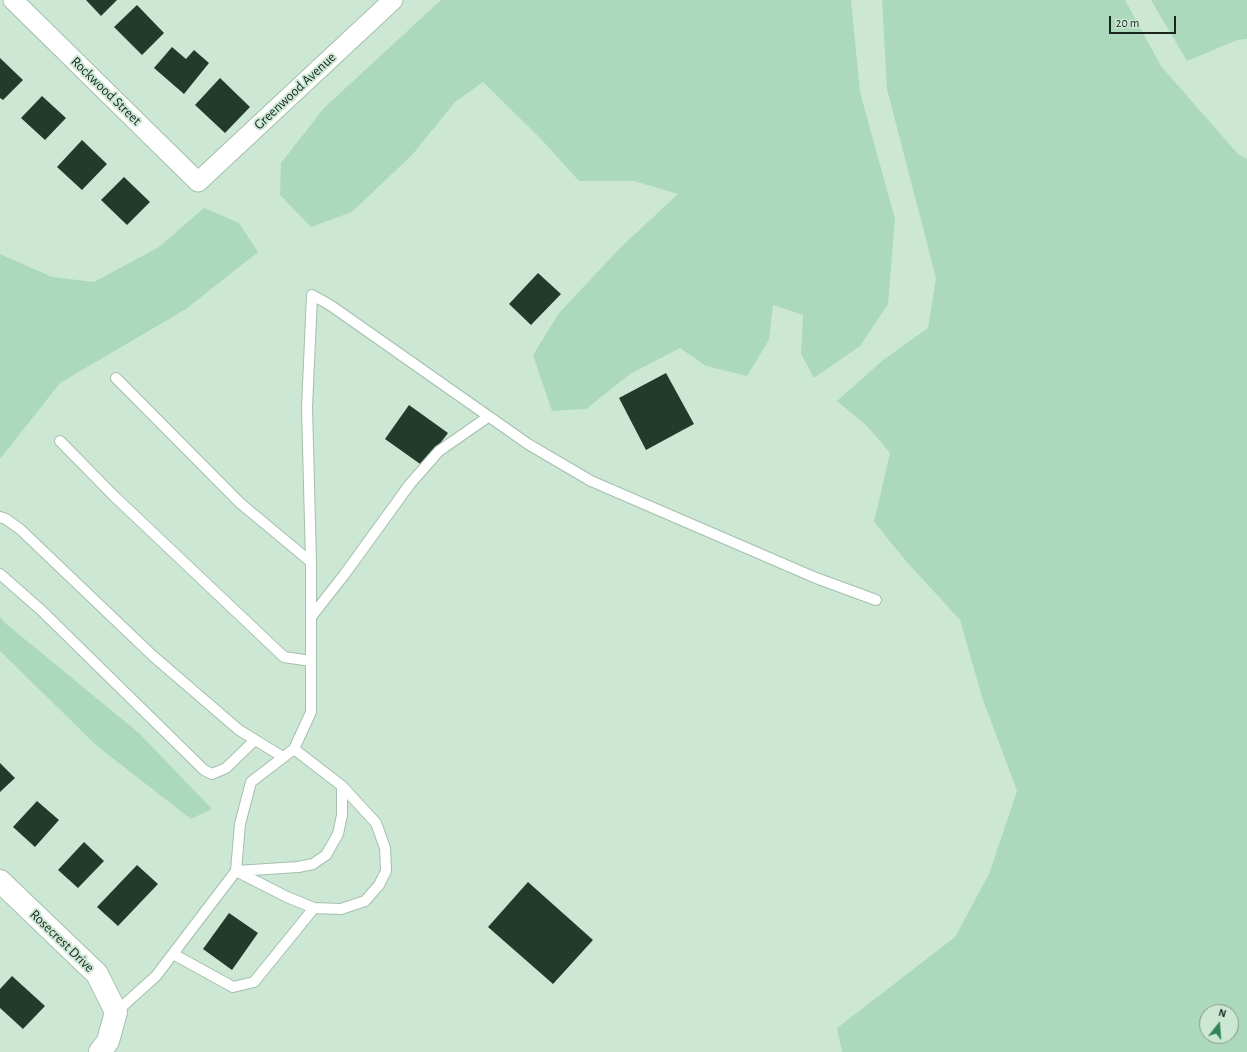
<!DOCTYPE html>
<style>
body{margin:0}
#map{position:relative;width:1247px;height:1052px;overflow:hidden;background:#cce8d5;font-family:"Alegreya Sans",sans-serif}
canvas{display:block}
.north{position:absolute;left:1199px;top:1004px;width:40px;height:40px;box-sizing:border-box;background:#cce8d5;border:1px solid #859a8c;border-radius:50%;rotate:17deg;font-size:11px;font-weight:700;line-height:16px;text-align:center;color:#1b261f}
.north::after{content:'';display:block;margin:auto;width:14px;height:18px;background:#328456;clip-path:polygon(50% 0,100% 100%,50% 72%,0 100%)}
.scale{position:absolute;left:1109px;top:16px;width:67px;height:18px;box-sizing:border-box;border:2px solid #1b261f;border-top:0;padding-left:5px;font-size:12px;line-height:14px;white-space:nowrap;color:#1b261f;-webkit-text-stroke:3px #cce8d5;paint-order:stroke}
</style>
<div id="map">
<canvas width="1247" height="1052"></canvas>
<div class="north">N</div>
<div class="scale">20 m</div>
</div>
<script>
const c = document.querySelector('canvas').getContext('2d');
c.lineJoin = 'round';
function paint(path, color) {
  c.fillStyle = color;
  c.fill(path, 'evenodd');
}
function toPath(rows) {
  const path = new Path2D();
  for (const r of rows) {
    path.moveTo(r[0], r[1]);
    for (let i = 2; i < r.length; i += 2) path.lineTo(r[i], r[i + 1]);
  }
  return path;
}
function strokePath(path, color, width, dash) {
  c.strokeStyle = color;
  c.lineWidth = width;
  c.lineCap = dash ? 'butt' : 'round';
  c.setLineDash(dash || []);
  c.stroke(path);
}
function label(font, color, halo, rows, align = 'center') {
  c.font = font + ' "Alegreya Sans",sans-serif';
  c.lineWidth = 4;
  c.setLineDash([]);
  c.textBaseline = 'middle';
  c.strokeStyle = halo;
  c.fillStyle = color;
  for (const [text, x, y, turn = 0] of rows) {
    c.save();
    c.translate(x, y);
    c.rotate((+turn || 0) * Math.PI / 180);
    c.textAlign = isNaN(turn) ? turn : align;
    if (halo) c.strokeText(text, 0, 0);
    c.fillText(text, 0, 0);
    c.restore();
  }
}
paint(toPath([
 [441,0,851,0,860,92,895,219,888,304,860,346,814,378,801,354,803,315,773,305,769,340,747,376,706,366,680,348,630,374,586,409,552,411,533,355,559,313,621,247,678,194,634,181,579,181,540,138,483,82,455,102,413,154,352,212,311,227,280,195,281,163,324,108],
 [882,0,1125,0,1161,66,1238,154,1247,159,1247,1052,842,1052,837,1028,955,937,989,874,1017,791,982,697,960,620,906,561,874,522,890,453,867,426,837,401,883,360,928,328,936,278,887,89],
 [1207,1012,1231,1012,1231,1036,1207,1036],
 [1151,0,1247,0,1247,39,1237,40,1187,61],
 [204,208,239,223,258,252,186,309,60,383,0,459,0,254,52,277,94,282,159,247],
 [0,617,5,623,139,733,212,809,191,819,97,746,0,651]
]), '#acd9bb');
paint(toPath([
 [86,0,117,0,101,16],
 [137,5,164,33,142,55,114,27],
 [172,47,186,59,194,50,209,63,184,94,154,68],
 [0,58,23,80,3,100,0,98],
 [220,78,250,107,225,133,195,105],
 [42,96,66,118,45,140,21,118],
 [82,140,107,164,82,190,57,167],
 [124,177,150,202,127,225,101,200],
 [538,273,561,294,531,325,509,304],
 [666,373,694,424,646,450,619,398],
 [409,405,448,433,423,466,385,439],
 [0,763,15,778,0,792],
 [37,801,59,820,35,847,13,827],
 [84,842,104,861,78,888,58,870],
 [137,865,158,884,118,926,97,907],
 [528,882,593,940,553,984,488,927],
 [229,913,258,933,232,970,203,949],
 [12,976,45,1006,23,1029,0,1008,0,989]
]), '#233b2c');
const lane = toPath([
 [116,378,240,503,311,562],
 [60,441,114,496,284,657,311,661],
 [0,517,6,519,21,530,153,656,239,730,283,757],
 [0,574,41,610,204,770,212,774,226,768,255,740],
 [311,617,344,575,410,484,439,451,488,417],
 [236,871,287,897,314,908,341,909,365,901,379,885,386,871,385,848,376,823,342,786,294,749],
 [236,871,298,867,313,864,326,855,338,834,342,815,342,786],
 [173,954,233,987,254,982,314,908],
 [116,1012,156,976,236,871,240,824,251,782,294,749,311,712,311,562,307,407,312,295,330,305,528,444,591,481,816,578,876,600]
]);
const street = toPath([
 [13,0,198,182,393,0]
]);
const secondary = toPath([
 [0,881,97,974,116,1012,108,1041,100,1052]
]);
strokePath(lane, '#a4bfac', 12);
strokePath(street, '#a4bfac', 21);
strokePath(secondary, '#a4bfac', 24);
strokePath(lane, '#fff', 10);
strokePath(street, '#fff', 19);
strokePath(secondary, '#fff', 22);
label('14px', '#1b261f', '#cce8d5', [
 ["Rockwood Street",106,91,44],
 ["Greenwood Avenue",295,91,-43],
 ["Rosecrest Drive",62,941,44]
]);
</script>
